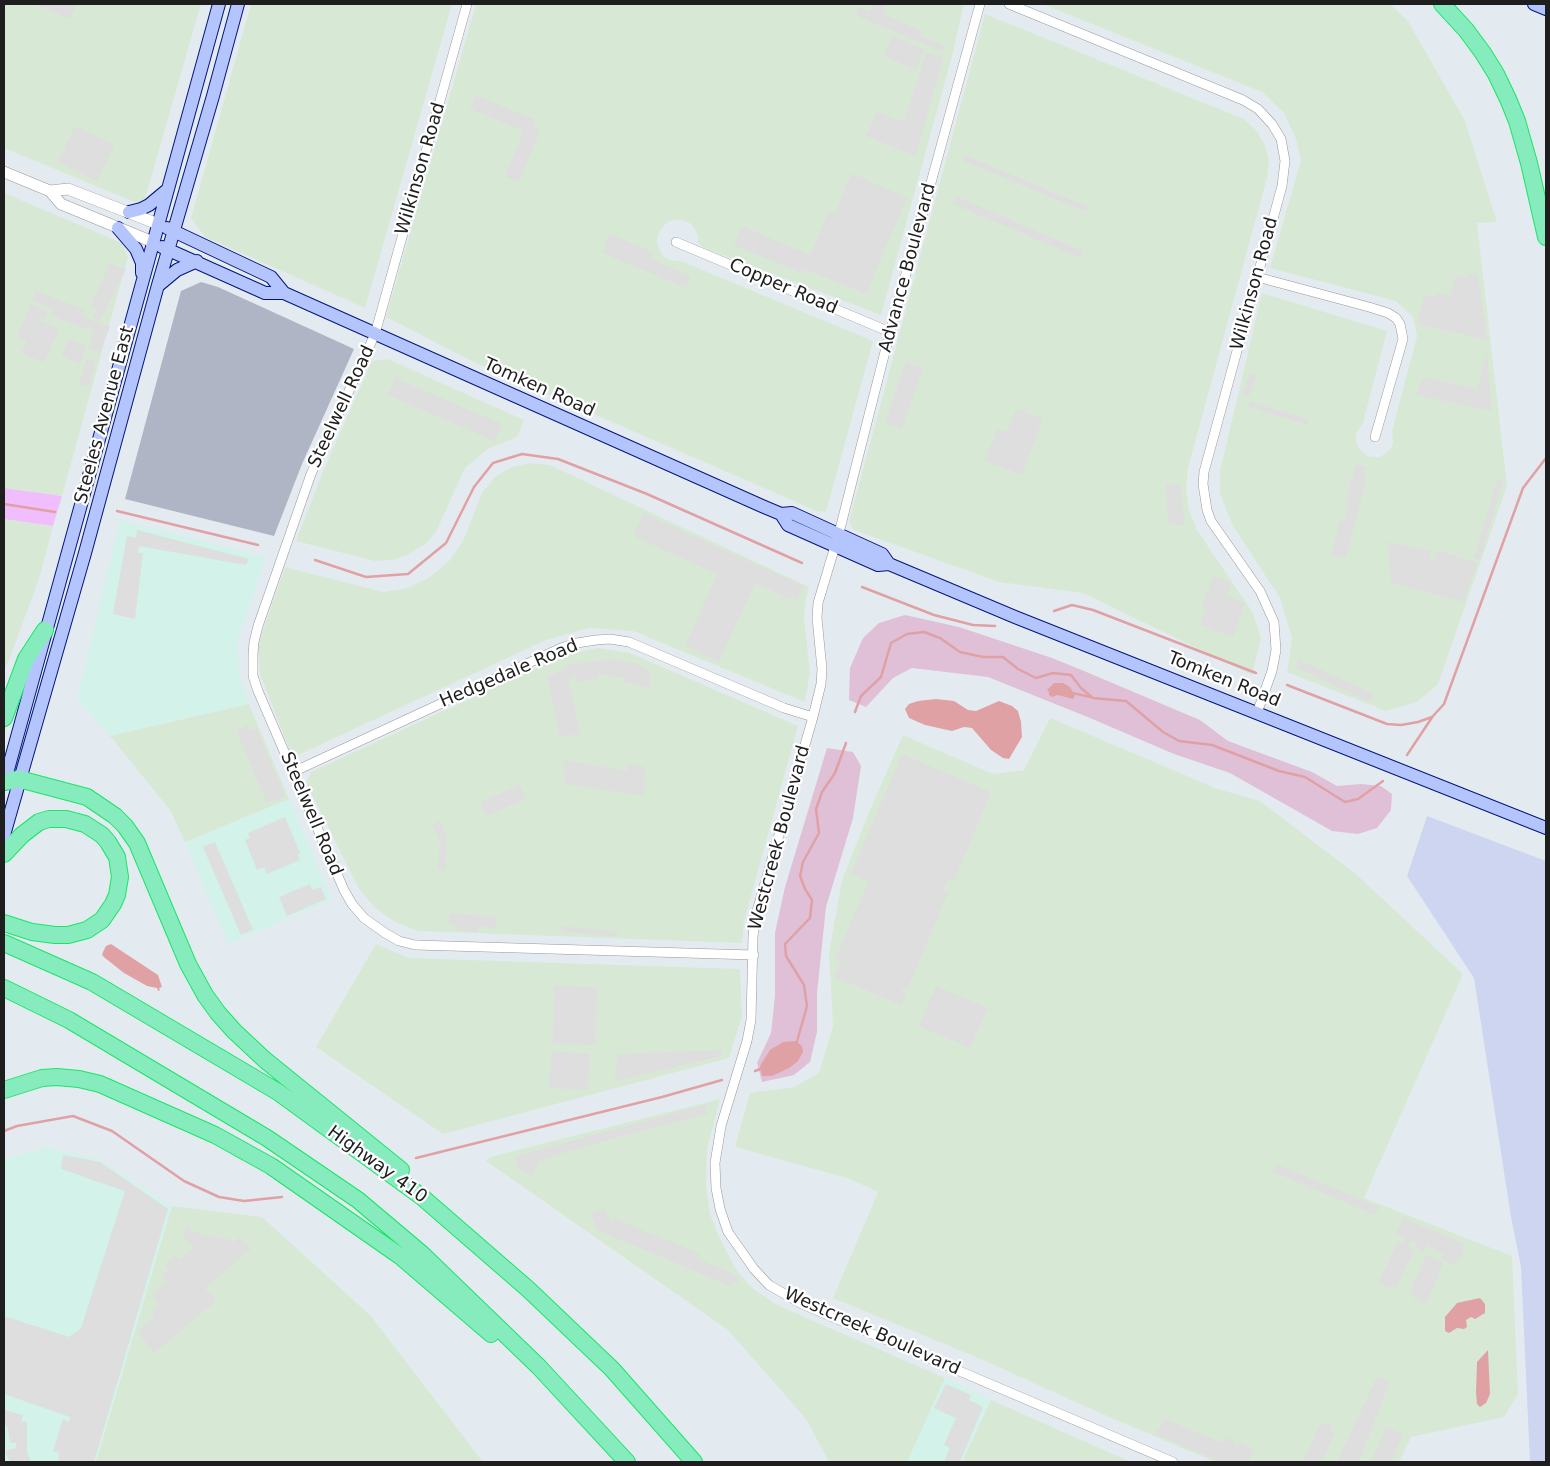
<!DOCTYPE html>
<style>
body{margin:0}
#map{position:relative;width:1550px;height:1466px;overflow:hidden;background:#e4ebf0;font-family:"DejaVu Sans",sans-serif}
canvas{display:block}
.frame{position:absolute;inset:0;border:5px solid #1e1e1e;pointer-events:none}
</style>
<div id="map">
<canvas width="1550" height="1466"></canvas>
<div class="frame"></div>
</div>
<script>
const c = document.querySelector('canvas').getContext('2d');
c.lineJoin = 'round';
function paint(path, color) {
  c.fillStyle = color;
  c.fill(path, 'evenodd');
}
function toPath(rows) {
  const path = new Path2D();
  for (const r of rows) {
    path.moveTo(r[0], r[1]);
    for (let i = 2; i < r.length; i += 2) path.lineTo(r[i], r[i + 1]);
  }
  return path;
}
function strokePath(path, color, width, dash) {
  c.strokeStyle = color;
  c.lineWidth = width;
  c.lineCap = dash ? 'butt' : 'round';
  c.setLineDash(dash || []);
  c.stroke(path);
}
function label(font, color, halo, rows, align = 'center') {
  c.font = font + ' "DejaVu Sans",sans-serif';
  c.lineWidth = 4.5;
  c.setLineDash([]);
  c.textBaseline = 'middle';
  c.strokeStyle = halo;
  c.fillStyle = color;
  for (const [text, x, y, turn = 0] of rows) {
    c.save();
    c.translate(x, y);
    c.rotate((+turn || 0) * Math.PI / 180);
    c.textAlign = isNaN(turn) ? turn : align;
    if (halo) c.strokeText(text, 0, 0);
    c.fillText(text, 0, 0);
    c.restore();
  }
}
paint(toPath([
 [120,520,266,557,237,641,240,678,249,704,110,736,77,699],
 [289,799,332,900,228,944,185,842],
 [46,1147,100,1160,172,1206,96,1462,4,1462,4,1160],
 [945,1378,991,1400,962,1462,907,1462]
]), '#d2f2ea');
paint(toPath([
 [4,4,201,4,145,199,137,203,4,148],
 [251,4,452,4,365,308,205,237,191,218],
 [476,4,964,4,951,60,881,315,704,248,698,243,698,236,695,230,691,224,685,221,678,220,671,221,665,224,658,235,657,242,659,249,662,255,668,259,674,261,681,261,873,341,826,512,817,511,476,363,386,317],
 [1042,4,1390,4,1408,21,1465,121,1497,222,1477,223,1507,486,1438,684,1417,702,1386,711,1287,672,1292,638,1280,598,1233,526,1220,494,1220,471,1262,293,1387,331,1363,423,1356,434,1356,440,1358,447,1367,456,1373,457,1379,457,1385,454,1390,450,1393,444,1392,431,1417,336,1413,317,1396,301,1270,268,1301,160,1296,139,1284,113,1262,92],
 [985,14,1244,119,1256,130,1265,145,1269,161,1267,178,1188,468,1186,489,1189,510,1197,530,1253,613,1261,638,1252,675,1083,593,999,582,854,530,849,522],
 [4,193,122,243,128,257,62,496,4,488],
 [388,359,524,420,517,437,489,448,465,468,436,532,424,545,409,554,393,560,375,561,296,541,322,474,372,361],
 [531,463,550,465,809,587,805,604,804,618,810,672,805,702,633,631,589,628,546,640,296,756,290,751,260,674,258,649,262,633,285,567,383,592,407,588,430,577,449,561,463,541,483,491,496,476,512,467],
 [4,519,53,526,40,576,9,660,4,670],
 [598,648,630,653,798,726,751,896,744,922,742,943,418,931,395,922,375,908,359,889,306,783,311,772,567,654],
 [249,704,289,799,185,842,170,810,110,736],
 [1050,718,1218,789,1260,801,1356,874,1463,974,1364,1198,1512,1256,1518,1394,1504,1417,1411,1437,1399,1462,1215,1462,1091,1409,983,1360,833,1298,878,1192,847,1178,735,1147,750,1093,794,1087,819,1073,833,1026,829,953,842,880,867,817,903,735,993,774,1024,770],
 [376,944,409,958,740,969,742,1016,729,1058,443,1134,316,1047],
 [720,1099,707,1150,706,1185,710,1214,719,1237,735,1268,751,1287,777,1305,945,1378,907,1462,829,1462,806,1419,728,1330,486,1161,490,1157],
 [172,1206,262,1217,370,1315,483,1462,96,1462],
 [991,1400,1131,1462,962,1462]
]), '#d7e9d5');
paint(toPath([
 [201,282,218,287,354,349,302,464,274,536,125,499,181,291]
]), '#afb5c5');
paint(toPath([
 [1427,816,1546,861,1546,1462,1530,1462,1521,1267,1511,1217,1474,978,1407,876]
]), '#ced5f0');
paint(toPath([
 [905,615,959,627,1052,658,1084,671,1200,720,1228,741,1312,772,1337,786,1361,784,1381,786,1392,794,1391,810,1377,828,1358,834,1332,831,1230,773,1174,754,1090,718,988,677,912,668,893,678,866,707,849,700,850,668,863,638,879,623],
 [827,748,853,752,861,766,853,818,826,907,817,993,817,1032,810,1062,794,1075,762,1082,757,1063,771,1033,775,996,775,933,785,887]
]), '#dfc0d7');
paint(toPath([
 [4,488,62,496,53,526,4,519]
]), '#f0befd');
paint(toPath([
 [35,4,77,4,70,19],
 [872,4,887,4,883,14,923,31,921,36,946,46,943,52,855,15,859,7,869,11],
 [892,36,925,50,916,70,884,56],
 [926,53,943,58,916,156,866,136,877,112,904,122],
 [476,95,536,120,533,128,540,131,519,182,505,176,524,131,470,109],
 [75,126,115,145,97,181,58,162],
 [965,155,1089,207,1086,212,963,161],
 [852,173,907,198,866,294,804,269,802,273,734,245,742,226,810,255,829,211,835,213],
 [956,196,1083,251,1080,258,953,204],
 [610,234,653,252,651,259,691,276,686,288,602,253],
 [110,263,126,269,100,321,93,318,97,309,91,306],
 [1469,272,1478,275,1487,340,1417,323,1424,295,1436,297,1437,293,1451,296,1456,275,1467,278],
 [36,291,84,309,82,316,110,327,100,352,89,348,93,333,92,328,89,325,87,329,52,316,54,309,32,301],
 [31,304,48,312,45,320,40,318,39,320,59,329,44,363,21,353,27,341,17,337],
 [69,339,87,346,80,364,61,356],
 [1487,352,1492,411,1416,395,1423,377,1477,389],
 [86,359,96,362,89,387,79,384],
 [906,362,923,368,902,429,885,423],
 [1250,373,1257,375,1249,396,1242,394],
 [395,378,502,424,495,441,388,395],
 [1250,402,1309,419,1308,425,1248,407],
 [1016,409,1043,419,1022,475,984,461,997,429,1007,432],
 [1356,464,1366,467,1364,475,1367,476,1346,558,1331,554,1340,521,1344,521,1349,501,1346,500],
 [1497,480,1503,481,1480,559,1474,558],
 [1166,483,1181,486,1185,526,1168,523],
 [643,513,804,586,797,600,791,597,790,599,755,583,719,662,685,646,717,574,633,536],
 [137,530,249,559,246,565,139,546,138,553,143,553,135,619,113,614,127,536,136,538],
 [1388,542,1432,551,1429,560,1434,561,1438,550,1477,563,1464,602,1391,583],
 [1213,576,1232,583,1227,596,1245,603,1233,637,1200,625,1206,609,1202,607],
 [612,659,634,663,650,671,649,688,624,682,624,678,597,674,598,679,577,682,574,676,565,684,570,684,580,734,560,737,547,676,566,669,565,665],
 [1299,660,1374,694,1370,702,1296,668],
 [248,725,251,731,257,729,285,796,267,803,236,731],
 [902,754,991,792,954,881,948,879,943,889,948,893,907,990,901,989,901,991,907,994,901,1005,834,977,841,963,835,959,869,880,865,878,863,880,851,873],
 [563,760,626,771,628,763,645,767,644,796,565,784],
 [520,785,526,799,486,816,480,802],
 [285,817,300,853,298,855,300,860,267,874,264,867,257,870,245,840,250,838,248,833],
 [440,821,447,838,445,871,437,869,440,842,432,825],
 [215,842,253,930,241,935,203,847],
 [310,884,312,890,321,887,326,899,287,916,279,897],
 [449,913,497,917,496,928,478,926,478,932,455,930,455,925,448,924],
 [562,926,618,932,617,937,561,931],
 [554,986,597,987,595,1045,553,1044],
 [936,986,988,1008,970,1048,919,1026],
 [721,1050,722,1056,615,1081,617,1054],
 [552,1051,590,1054,587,1090,549,1088],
 [705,1105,708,1114,618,1137,540,1160,533,1175,518,1169,515,1156],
 [63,1155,100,1162,168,1209,94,1462,58,1462,59,1453,53,1451,63,1419,69,1422,70,1417,4,1394,4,1316,69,1337,81,1328,125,1191,61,1169],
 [1277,1164,1379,1207,1375,1215,1273,1172],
 [604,1208,612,1223,615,1219,699,1253,697,1258,736,1275,740,1279,737,1283,732,1281,730,1286,597,1230,591,1213],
 [1403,1218,1464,1243,1461,1249,1464,1249,1461,1260,1458,1259,1455,1265,1441,1259,1443,1254,1427,1245,1424,1252,1415,1247,1418,1242,1414,1241,1411,1242,1408,1246,1414,1250,1397,1287,1392,1285,1390,1288,1383,1286,1384,1283,1379,1282,1398,1241,1402,1243,1404,1239,1402,1236,1396,1234],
 [188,1228,206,1236,228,1239,232,1243,240,1237,251,1249,205,1288,216,1301,154,1353,138,1332,155,1315,152,1311,158,1305,152,1296,166,1281,162,1276,169,1270,165,1265,175,1256,180,1260,193,1248,182,1234],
 [1426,1255,1444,1262,1426,1304,1414,1299,1415,1296,1410,1293],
 [1377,1377,1390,1381,1359,1462,1337,1462],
 [946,1384,971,1395,969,1400,983,1407,960,1462,944,1462,950,1448,944,1445,956,1418,934,1408],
 [4,1410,23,1415,21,1422,27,1422,27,1452,31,1462,10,1462,5,1451,16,1448,16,1443,10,1443,8,1428,4,1422],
 [1165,1419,1223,1443,1226,1437,1236,1442,1235,1446,1237,1447,1240,1443,1254,1449,1248,1462,1221,1462,1155,1434],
 [1325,1422,1331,1425,1329,1429,1335,1432,1322,1462,1303,1462,1320,1424,1323,1426],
 [1386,1427,1403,1434,1392,1462,1371,1462]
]), '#dedede');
paint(toPath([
 [1054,683,1063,683,1070,687,1075,696,1073,699,1058,695,1052,697,1049,695,1049,692,1047,690],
 [936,699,954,701,968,710,976,711,999,701,1012,706,1018,711,1021,722,1022,737,1009,759,1003,758,991,750,972,728,964,727,952,731,925,725,909,718,905,709,909,704,918,701],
 [111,944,158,975,162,987,159,988,160,990,158,991,157,988,147,986,124,973,105,958,102,955,103,952,106,946],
 [796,1041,802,1046,803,1052,798,1061,789,1068,772,1076,762,1076,760,1066,770,1050,783,1042],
 [1480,1298,1485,1304,1485,1313,1475,1319,1471,1317,1466,1320,1467,1327,1464,1329,1457,1328,1449,1333,1445,1331,1445,1317,1457,1303],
 [1488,1350,1490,1394,1486,1403,1480,1407,1477,1404,1476,1392,1477,1362]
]), '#e0a1a5');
strokePath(toPath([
 [4,504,55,512],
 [117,511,258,545],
 [315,560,366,577,408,574,446,543,474,487,493,463,522,454,558,459,647,494,802,563],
 [862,587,934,615,973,625,995,626],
 [1054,611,1072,605,1093,610,1256,673],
 [1287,685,1387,724,1401,725,1418,722,1432,717],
 [1072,693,1091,697],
 [855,712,861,696,881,677,891,643,907,634,924,632,940,638,960,652,983,657,1003,657,1018,669,1036,678,1053,673,1071,675,1081,688,1093,698,1126,701,1163,732,1179,741,1212,745,1279,771,1305,777,1345,802,1358,799,1383,781],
 [1407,755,1433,716,1444,704,1523,488,1546,458],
 [796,1045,807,1006,804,985,786,956,785,944,810,918,812,900,805,889,800,876,803,862,819,833,816,809,822,792,835,773,846,743],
 [755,1071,763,1068],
 [4,1131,17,1126,73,1116,112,1131,184,1181,219,1197,244,1201,282,1197],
 [416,1158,662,1097,722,1080]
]), '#e0a1a5', 2.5);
const minor = toPath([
 [467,4,375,334,311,474,258,626,254,642,253,655,253,676,258,691,344,890,352,904,364,918,385,933,399,941,415,945,754,955],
 [980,4,890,332,839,533,818,603,817,618,822,669,821,684,813,717,755,918,753,937,751,1020,747,1041,721,1126,715,1163,716,1188,720,1209,728,1232,754,1269,769,1285,802,1304,1173,1462],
 [1009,4,1243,100,1258,109,1272,124,1281,139,1285,161,1282,186,1204,472,1203,484,1207,510,1211,521,1260,591,1274,622,1276,650,1272,671,1257,713],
 [676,242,890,332],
 [1257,277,1369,307,1388,313,1396,318,1400,324,1403,339,1375,437],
 [293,772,561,648,577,643,596,640,610,639,629,642,784,708,813,717]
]);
const tertiary = toPath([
 [4,172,50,191,61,204,153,242],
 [50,191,68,189,158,224]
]);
const secondary = toPath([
 [1534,4,1546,9],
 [129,212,141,209,149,205,167,190],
 [118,228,136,249,142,263,142,273],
 [167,228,271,277,284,293],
 [162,247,265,293,284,293,762,506,781,514,792,513,882,554,889,564],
 [159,285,177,270,197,261],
 [781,514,788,525,878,565,889,564,1015,617,1546,828],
 [4,784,219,4],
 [4,835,85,553,158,285,213,96,238,4]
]);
const motorway = toPath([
 [1442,4,1466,30,1483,53,1496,74,1508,99,1517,121,1529,163,1546,237],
 [4,718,26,659,45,630],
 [4,782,19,779,87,797,115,816,125,826,137,843,188,964,205,995,218,1013,234,1031,265,1060,401,1170],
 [4,854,22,835,39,822,49,819,66,819,85,824,102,835,108,842,117,857,120,877,117,895,113,904,102,920,87,930,68,935,55,935,32,932,4,923],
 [4,943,92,982,278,1092,422,1197,528,1289,612,1369,694,1462],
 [4,988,69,1020,267,1138,358,1200,422,1254,539,1367,627,1462],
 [4,1090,42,1078,57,1077,79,1079,100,1084,215,1135,271,1166,400,1256,491,1334]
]);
strokePath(minor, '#989898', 10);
strokePath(tertiary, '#989898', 12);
strokePath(secondary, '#00157b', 14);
strokePath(motorway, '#19e567', 18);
strokePath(minor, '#fff', 9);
strokePath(tertiary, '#fff', 11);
strokePath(secondary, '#b4c5fd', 12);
strokePath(motorway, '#87ecbd', 16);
label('18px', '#1e1e1e', '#fff', [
 ["Wilkinson Road",421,169,-74],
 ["Advance Boulevard",908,268,-75],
 ["Wilkinson Road",1255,284,-75],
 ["Copper Road",783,287,23],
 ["Tomken Road",539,388,24],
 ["Steelwell Road",342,407,-65],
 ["Steeles Avenue East",105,415,-75],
 ["Hedgedale Road",509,674,-23],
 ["Tomken Road",1224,680,22],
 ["Steelwell Road",311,814,67],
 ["Westcreek Boulevard",780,838,-75],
 ["Highway 410",377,1165,36],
 ["Westcreek Boulevard",872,1332,24]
]);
</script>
